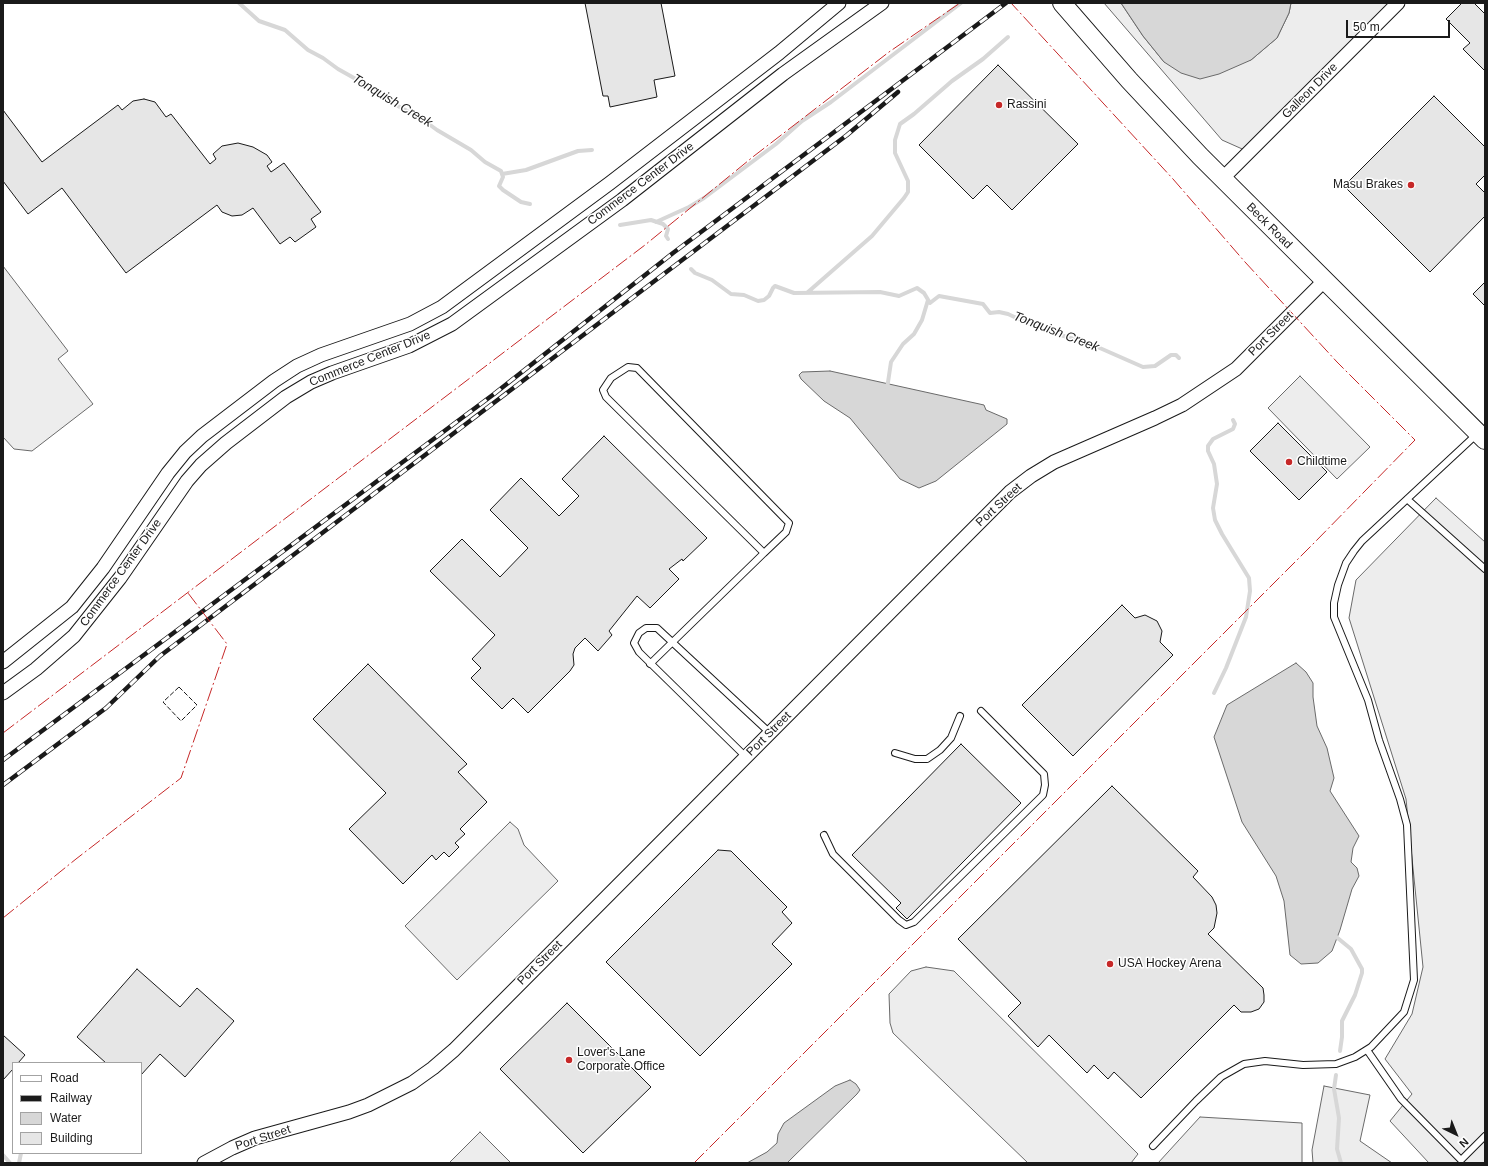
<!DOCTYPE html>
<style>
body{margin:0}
#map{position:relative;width:1488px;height:1166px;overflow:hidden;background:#fff;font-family:Arial,sans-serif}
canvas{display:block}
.frame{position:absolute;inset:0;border:4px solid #1a1a1a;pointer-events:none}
.legend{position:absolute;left:12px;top:1062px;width:130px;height:92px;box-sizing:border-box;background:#fff;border:1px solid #a3a3a3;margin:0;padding:5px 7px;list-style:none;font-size:12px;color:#1a1a1a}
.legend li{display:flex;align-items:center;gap:8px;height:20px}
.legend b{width:20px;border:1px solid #a3a3a3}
.north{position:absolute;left:1436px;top:1114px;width:40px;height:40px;-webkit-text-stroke:3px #fff;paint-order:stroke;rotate:137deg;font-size:11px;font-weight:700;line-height:16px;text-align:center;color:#1a1a1a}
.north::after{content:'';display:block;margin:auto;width:14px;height:18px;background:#1a1a1a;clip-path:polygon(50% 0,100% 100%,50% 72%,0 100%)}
.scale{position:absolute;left:1346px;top:20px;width:104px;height:18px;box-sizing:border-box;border:2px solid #1a1a1a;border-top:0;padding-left:5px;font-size:12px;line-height:14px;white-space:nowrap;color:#1a1a1a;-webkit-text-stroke:3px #fff;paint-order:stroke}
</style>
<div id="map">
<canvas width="1488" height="1166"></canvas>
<div class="frame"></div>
<ul class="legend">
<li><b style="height:5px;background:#fff"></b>Road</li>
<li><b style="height:5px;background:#1a1a1a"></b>Railway</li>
<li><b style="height:11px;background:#d7d7d7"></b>Water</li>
<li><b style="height:11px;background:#e6e6e6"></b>Building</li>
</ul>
<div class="north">N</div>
<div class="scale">50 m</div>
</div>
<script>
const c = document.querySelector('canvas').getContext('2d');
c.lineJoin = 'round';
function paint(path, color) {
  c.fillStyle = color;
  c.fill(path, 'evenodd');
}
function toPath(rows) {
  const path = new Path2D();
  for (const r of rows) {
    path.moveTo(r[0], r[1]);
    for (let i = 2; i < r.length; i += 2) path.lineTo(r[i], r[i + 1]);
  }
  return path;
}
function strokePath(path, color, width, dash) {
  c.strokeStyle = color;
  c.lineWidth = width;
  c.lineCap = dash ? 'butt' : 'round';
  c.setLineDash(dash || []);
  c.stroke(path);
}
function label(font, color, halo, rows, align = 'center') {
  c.font = font + ' Arial,sans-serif';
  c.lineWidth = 3;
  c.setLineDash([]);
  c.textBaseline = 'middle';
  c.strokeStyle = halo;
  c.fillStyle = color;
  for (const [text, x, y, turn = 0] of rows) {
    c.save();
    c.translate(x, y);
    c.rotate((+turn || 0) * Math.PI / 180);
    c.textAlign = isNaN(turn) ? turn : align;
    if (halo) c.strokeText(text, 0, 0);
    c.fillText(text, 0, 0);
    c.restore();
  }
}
const built = toPath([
 [1104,3,1121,3,1143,36,1164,62,1251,60,1277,38,1289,13,1291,3,1398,3,1249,152,1222,140,1104,3],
 [3,266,68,351,58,359,93,404,32,451,14,449,3,437,3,266],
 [1300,376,1370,447,1337,479,1268,408,1300,376],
 [1436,498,1485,542,1485,1163,1429,1163,1390,1121,1412,1094,1385,1059,1412,1014,1423,967,1406,799,1349,618,1356,580,1436,498],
 [510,822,518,829,524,845,558,881,457,980,405,926,510,822],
 [926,967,954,971,1138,1154,1131,1163,1028,1163,893,1033,890,1023,889,994,911,971,926,967],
 [1324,1086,1370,1095,1360,1141,1392,1163,1313,1163,1312,1150,1324,1086],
 [1200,1117,1302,1123,1302,1163,1158,1163,1200,1117],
 [480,1132,511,1163,449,1163,480,1132]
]);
paint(built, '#ededed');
strokePath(built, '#6a6a6a', 1);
const water = toPath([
 [1121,3,1291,3,1289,13,1277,38,1251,60,1219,74,1200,79,1181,73,1164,62,1143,36,1121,3],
 [830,371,984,405,986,410,1007,419,1007,424,936,481,919,488,900,479,850,418,824,401,801,379,799,375,802,372,830,371],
 [1296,663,1306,672,1313,683,1313,697,1317,726,1327,748,1334,778,1330,791,1359,836,1353,848,1351,862,1357,868,1359,876,1352,889,1340,930,1332,951,1318,963,1301,964,1290,955,1284,901,1276,876,1242,822,1214,737,1227,705,1296,663],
 [850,1080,856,1084,860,1090,857,1094,787,1163,747,1163,767,1152,777,1143,778,1134,784,1123,835,1086,850,1080]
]);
paint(water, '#d7d7d7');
strokePath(water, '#6a6a6a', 1);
strokePath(toPath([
 [239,3,259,21,285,30,308,50,323,58,338,69,379,92,398,106,422,119,437,130,471,150,485,162,501,171,503,177,499,186,503,190,521,202,530,204],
 [502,174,526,170,578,151,592,150],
 [656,222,689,207,704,198,776,144,802,121,831,102,961,3],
 [620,225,651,220,663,224,668,229,666,236,668,239],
 [691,269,695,273,712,280,731,294,744,295,758,301,764,300,769,296,773,288,775,286,794,293,880,292,899,296,917,288,924,293,930,303,939,296,983,304,990,313,999,312,1008,314,1038,328,1093,345,1143,367,1155,366,1171,355,1176,355,1179,358],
 [808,292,872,236,904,198,908,192,908,181,895,153,895,140,900,124,914,114,952,81,983,59,1008,37],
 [887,389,891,362,903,344,914,334,922,320,928,300],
 [1214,693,1226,668,1246,617,1250,591,1249,578,1222,534,1215,520,1213,508,1217,484,1214,464,1208,451,1208,446,1213,439,1233,429,1235,424,1233,420],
 [1334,935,1351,949,1362,969,1362,973,1355,995,1342,1021,1342,1037,1340,1051],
 [1336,1075,1334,1089,1339,1118,1337,1149,1341,1163],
 [3,1155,10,1163],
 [19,1163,21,1153]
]), '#d7d7d7', 4);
const building = toPath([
 [585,3,661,3,675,76,654,80,657,97,610,107,608,96,603,96,585,3],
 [1462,3,1474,3,1485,14,1485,71,1463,49,1470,43,1446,19,1462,3],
 [998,65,1078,144,1012,210,987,185,973,199,919,145,998,65],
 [1434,96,1485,147,1485,175,1476,184,1485,193,1485,216,1430,272,1344,186,1434,96],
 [144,99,155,102,166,117,171,114,210,164,216,159,213,154,222,146,238,143,253,147,267,155,272,162,267,166,271,172,284,163,321,212,311,219,316,227,295,242,290,237,280,244,253,208,242,215,232,216,222,212,217,205,126,273,62,188,28,214,3,181,3,110,42,162,118,105,122,110,133,101,144,99],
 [1485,282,1485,306,1473,294,1485,282],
 [1278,423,1327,472,1299,500,1250,451,1278,423],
 [604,436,707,538,683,561,682,559,669,569,679,579,650,608,637,596,609,631,612,635,598,651,585,638,575,648,573,654,574,665,570,671,528,713,513,698,502,709,471,678,481,668,472,659,495,635,430,571,462,539,500,577,528,548,490,510,521,478,559,516,579,496,562,479,604,436],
 [1122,605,1135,618,1145,615,1157,621,1162,631,1160,642,1173,655,1073,756,1022,705,1122,605],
 [368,664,467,764,458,772,487,802,460,829,465,834,455,843,459,847,449,857,444,852,436,860,432,855,403,884,349,829,386,793,313,719,368,664],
 [961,744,1021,803,907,919,896,908,901,903,852,855,961,744],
 [1112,786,1198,871,1193,877,1212,897,1216,905,1217,913,1214,928,1208,934,1263,988,1264,995,1264,1002,1259,1009,1251,1012,1241,1012,1234,1005,1141,1098,1114,1072,1108,1079,1094,1065,1087,1073,1049,1035,1038,1047,1008,1016,1021,1003,958,939,1112,786],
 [718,850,731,851,787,907,782,912,792,923,772,944,792,964,700,1056,606,962,718,850],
 [137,969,180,1007,197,988,234,1021,185,1077,160,1054,141,1075,141,1063,106,1063,77,1037,137,969],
 [567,1003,651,1087,583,1153,500,1069,567,1003],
 [3,1035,25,1055,18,1063,13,1063,13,1069,3,1080,3,1035]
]);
paint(building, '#e6e6e6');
strokePath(building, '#1a1a1a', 1);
const service = toPath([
 [1407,499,1485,569],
 [650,664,764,553,606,397,603,390,611,378,628,367,637,368,789,523,786,532,764,553],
 [895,753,915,759,927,759,940,750,951,738,960,716],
 [746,757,639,652,634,643,639,633,646,628,657,628,770,733],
 [824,835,833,854,899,920,906,925,914,922,1043,795,1045,785,1044,774,981,711],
 [1367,1050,1401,1099,1461,1160,1485,1136],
 [1153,1146,1196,1101,1221,1077,1244,1064,1265,1061,1303,1065,1336,1064,1355,1057,1371,1047,1404,1012,1414,980,1407,825,1400,799,1379,740,1368,700,1334,617,1334,603,1338,585,1346,563,1354,551,1362,541,1477,434]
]);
const minor = toPath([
 [1222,179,1398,3],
 [3,662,72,607,103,568,168,473,185,452,202,436,274,381,297,366,321,355,410,324,442,307,610,183,779,53,839,3],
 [3,693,36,669,74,636,120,578,187,481,201,465,226,443,286,397,311,382,332,373,409,346,452,324,622,200,783,74,882,3],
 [204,1163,232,1148,255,1138,349,1112,368,1105,412,1083,433,1068,454,1050,1010,492,1031,476,1054,462,1155,418,1182,405,1236,369,1324,281]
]);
const secondary = toPath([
 [1062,3,1129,80,1200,156,1485,440]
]);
strokePath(service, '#1a1a1a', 8);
strokePath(minor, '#1a1a1a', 15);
strokePath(secondary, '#1a1a1a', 20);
strokePath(service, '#fff', 6);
strokePath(minor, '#fff', 13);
strokePath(secondary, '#fff', 18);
const rail = toPath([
 [3,760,494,394,673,253,1006,3],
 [3,785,106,708,160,656,847,135,898,92]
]);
strokePath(rail, '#1a1a1a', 4.5);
strokePath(rail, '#fff', 3, [9]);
strokePath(toPath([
 [179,687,197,705,181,721,163,702,179,687]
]), '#1a1a1a', 1, [5, 2]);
strokePath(toPath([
 [3,733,645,245,754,156,889,52,960,3],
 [3,918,76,859,181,778,227,644,188,593],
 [694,1163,1315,542,1415,440,1337,362,1245,262,1173,179,1011,3]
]), '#c62828', 1, [14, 3, 2, 3]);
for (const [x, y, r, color] of [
 [999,105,4,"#c62828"],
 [1411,185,4,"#c62828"],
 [1289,462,4,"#c62828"],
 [1110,964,4,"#c62828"],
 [569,1060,4,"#c62828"]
]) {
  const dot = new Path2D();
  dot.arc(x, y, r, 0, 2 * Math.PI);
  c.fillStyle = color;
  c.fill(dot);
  strokePath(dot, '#fff', 1.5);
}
label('12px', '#1a1a1a', '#fff', [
 ["Galleon Drive",1310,91,-45],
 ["Commerce Center Drive",641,184,-37],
 ["Beck Road",1269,226,45],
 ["Port Street",1271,334,-45],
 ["Commerce Center Drive",370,359,-22],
 ["Port Street",999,505,-43],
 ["Commerce Center Drive",121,573,-54],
 ["Port Street",769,734,-45],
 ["Port Street",540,963,-45],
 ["Port Street",263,1138,-18]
]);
label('12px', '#1a1a1a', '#fff', [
 ["Rassini",1007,105],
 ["Masu Brakes",1403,185,"right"],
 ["Childtime",1297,462],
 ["USA Hockey Arena",1118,964],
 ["Lover's Lane",577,1053],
 ["Corporate Office",577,1067]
], 'left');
label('italic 13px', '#1a1a1a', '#fff', [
 ["Tonquish Creek",392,101,31],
 ["Tonquish Creek",1056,332,21]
]);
</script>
